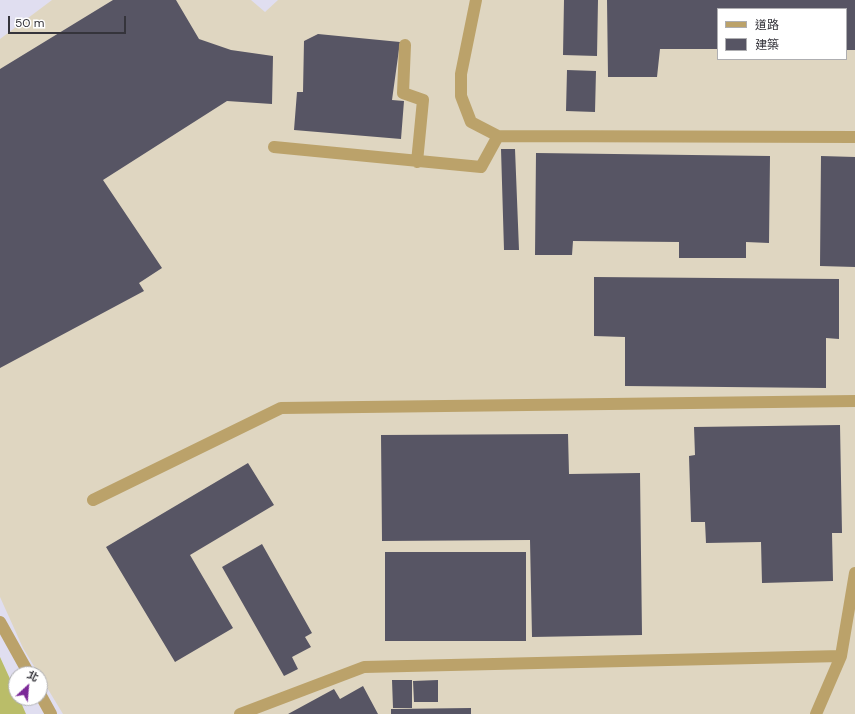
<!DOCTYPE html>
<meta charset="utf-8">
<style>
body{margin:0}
#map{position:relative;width:855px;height:714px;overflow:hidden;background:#e0def0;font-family:"DM Sans","Noto Sans TC",sans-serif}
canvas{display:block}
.legend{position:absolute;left:717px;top:8px;width:130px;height:52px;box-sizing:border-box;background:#fff;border:1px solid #aeaeb1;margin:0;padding:5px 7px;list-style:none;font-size:12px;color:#35343b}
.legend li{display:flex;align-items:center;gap:8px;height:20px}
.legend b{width:20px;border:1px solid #aeaeb1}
.north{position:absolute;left:8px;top:666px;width:40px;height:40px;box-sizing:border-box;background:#fff;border:1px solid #aeaeb1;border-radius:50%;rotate:26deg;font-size:11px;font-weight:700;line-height:16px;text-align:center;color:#35343b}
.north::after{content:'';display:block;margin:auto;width:14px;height:18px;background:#7b2897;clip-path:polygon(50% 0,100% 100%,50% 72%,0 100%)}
.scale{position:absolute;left:8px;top:16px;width:118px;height:18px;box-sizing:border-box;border:2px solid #35343b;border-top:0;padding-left:5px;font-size:12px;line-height:14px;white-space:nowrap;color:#35343b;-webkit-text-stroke:3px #fff;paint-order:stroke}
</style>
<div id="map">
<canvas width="855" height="714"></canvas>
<ul class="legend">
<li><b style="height:5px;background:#bba26a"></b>道路</li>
<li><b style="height:11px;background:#575564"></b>建築</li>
</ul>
<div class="north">北</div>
<div class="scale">50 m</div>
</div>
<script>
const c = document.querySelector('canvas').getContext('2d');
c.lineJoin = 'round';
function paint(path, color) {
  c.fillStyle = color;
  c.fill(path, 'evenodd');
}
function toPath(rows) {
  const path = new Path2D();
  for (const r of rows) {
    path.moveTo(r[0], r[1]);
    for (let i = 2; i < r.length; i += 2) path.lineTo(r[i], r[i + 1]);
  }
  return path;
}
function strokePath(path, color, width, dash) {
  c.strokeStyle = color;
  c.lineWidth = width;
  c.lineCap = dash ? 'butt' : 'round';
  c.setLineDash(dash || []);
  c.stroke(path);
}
paint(toPath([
 [52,0,251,0,265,12,278,0,855,0,855,714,63,714,23,648,0,597,0,39],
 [718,9,846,9,846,59,718,59]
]), '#dfd6c1');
paint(toPath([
 [0,657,16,692,16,698,19,698,26,714,0,714]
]), '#babd69');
paint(toPath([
 [113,0,176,0,199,39,231,50,273,56,272,104,227,101,103,180,162,268,139,283,144,291,0,368,0,69],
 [564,0,598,0,597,56,563,55],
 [607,0,855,0,855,50,846,50,846,9,718,9,718,49,660,49,657,77,608,77],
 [318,34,400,42,392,100,404,101,401,139,294,130,297,92,303,92,304,41],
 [567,70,596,71,595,112,566,111],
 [501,149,515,149,519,250,504,250],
 [536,153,770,156,769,243,746,242,746,258,679,258,679,242,573,241,572,255,535,255],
 [821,156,855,157,855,267,820,266],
 [594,277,839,279,839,339,826,338,826,388,625,386,625,337,594,336],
 [840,425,842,533,832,533,833,581,762,583,761,542,706,543,705,522,691,522,689,456,695,455,694,427],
 [568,434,569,474,640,473,642,635,532,637,530,540,382,541,381,435],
 [248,463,274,505,190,555,233,628,175,662,106,547],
 [262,544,312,633,305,637,311,647,292,657,298,669,284,676,222,567],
 [385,552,526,552,526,641,385,641],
 [392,680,412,680,412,708,393,708],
 [438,680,438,702,414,702,413,681],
 [363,686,378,714,288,714,334,689,340,699],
 [471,708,471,714,391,714,391,709]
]), '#575564');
strokePath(toPath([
 [476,0,461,74,461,96,471,122,498,136,855,137],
 [405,45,403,93,423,100,417,162],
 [274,147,481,167,498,136],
 [93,500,281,408,855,401],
 [0,622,29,674],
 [40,694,51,714],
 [240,714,364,667,841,656],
 [816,714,841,656,855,573]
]), '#bba26a', 12);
</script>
